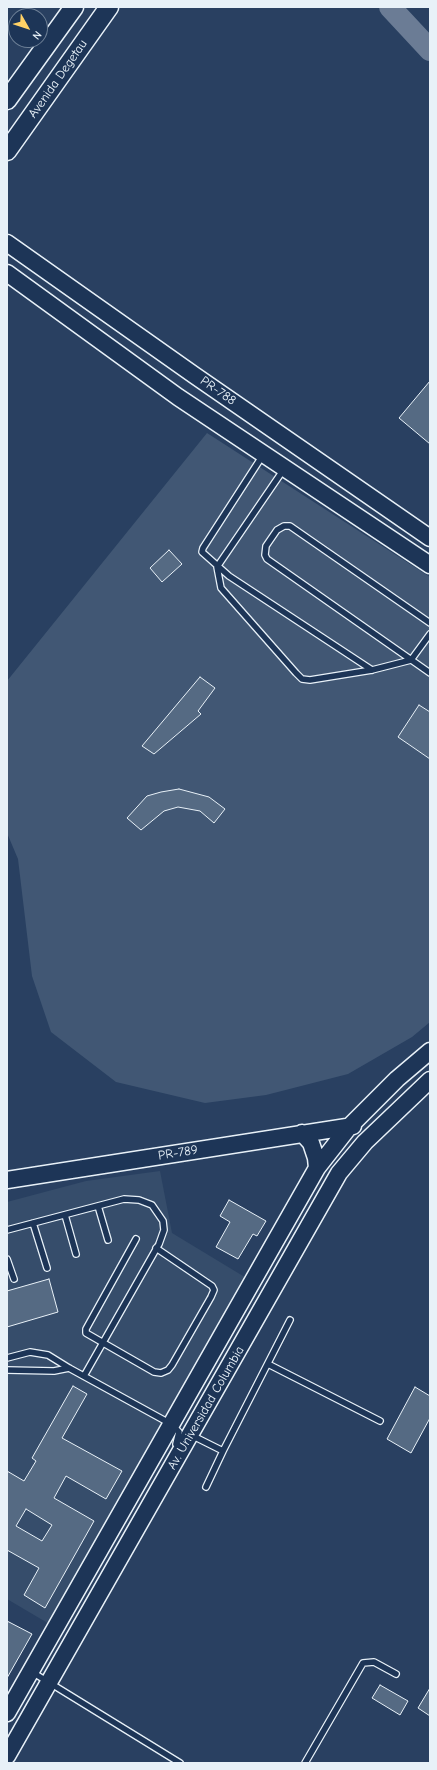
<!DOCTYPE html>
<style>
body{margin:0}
#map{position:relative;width:437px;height:1770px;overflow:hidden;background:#294061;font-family:"Comic Neue",sans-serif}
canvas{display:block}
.frame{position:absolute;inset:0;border:8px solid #e8f1f8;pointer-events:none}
.north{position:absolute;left:8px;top:8px;width:40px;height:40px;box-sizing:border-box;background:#1d3557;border:1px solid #6e8097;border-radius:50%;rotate:129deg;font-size:11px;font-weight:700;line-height:16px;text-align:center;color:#e8f1f8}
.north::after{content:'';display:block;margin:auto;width:14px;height:18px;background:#ffd166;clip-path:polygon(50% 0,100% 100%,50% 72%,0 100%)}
</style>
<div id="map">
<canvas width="437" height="1770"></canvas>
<div class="frame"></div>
<div class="north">N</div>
</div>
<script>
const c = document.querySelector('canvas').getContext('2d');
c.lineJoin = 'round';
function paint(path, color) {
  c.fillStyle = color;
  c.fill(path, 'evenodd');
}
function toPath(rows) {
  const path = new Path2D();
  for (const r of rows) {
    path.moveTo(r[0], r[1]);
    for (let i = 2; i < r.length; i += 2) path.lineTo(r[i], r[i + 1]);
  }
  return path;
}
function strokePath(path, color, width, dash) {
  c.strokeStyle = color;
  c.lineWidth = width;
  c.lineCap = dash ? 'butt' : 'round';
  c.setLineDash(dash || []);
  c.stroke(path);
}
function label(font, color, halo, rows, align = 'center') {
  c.font = font + ' "Comic Neue",sans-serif';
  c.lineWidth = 3;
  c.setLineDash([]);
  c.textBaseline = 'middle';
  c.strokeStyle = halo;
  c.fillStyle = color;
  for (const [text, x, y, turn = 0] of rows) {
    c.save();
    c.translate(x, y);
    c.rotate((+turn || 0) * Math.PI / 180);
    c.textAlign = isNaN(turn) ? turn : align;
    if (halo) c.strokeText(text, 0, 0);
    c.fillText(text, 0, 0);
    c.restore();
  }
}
paint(toPath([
 [160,1171,172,1233,248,1279,51,1625,7,1599,7,1202,86,1181]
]), '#364d6b');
paint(toPath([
 [207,433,430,577,430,1022,412,1037,348,1074,266,1095,205,1103,116,1082,51,1032,32,976,18,859,7,833,7,681]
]), '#415774');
strokePath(toPath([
 [390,7,430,50]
]), '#6b7c95', 22);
const building = toPath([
 [430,381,430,444,399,418,430,381],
 [169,550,182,564,162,582,150,568,169,550],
 [200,677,215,688,198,711,201,714,154,754,142,746,200,677],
 [419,705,430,712,430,759,398,737,419,705],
 [179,789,209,797,225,809,214,823,200,811,178,807,164,811,141,830,127,818,147,796,161,792,179,789],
 [229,1200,266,1221,257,1236,253,1234,238,1259,216,1247,230,1222,220,1216,229,1200],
 [49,1279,58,1312,7,1327,7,1291,49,1279],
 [73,1386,87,1394,62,1438,122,1471,106,1499,66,1476,54,1498,94,1521,45,1608,24,1595,39,1568,7,1550,7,1471,24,1481,36,1461,32,1458,73,1386],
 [26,1509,52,1525,42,1541,16,1526,26,1509],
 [415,1387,430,1396,430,1418,411,1453,387,1439,415,1387],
 [7,1621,32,1634,7,1678,7,1621],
 [380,1685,408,1701,400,1715,372,1698,380,1685],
 [430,1688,430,1716,418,1708,430,1688]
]);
paint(building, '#556a83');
strokePath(building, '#e8f1f8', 1);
const lane = toPath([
 [263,455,203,548,202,552,229,576,372,670],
 [284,469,217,567,221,588,296,673,302,679,310,680,372,670,411,660,430,634],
 [430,623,290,526,284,526,277,530,266,546,265,555,267,559,430,673],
 [98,1206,108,1240],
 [65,1215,76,1254],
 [33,1223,47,1268],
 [7,1230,124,1199,139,1200,152,1205,163,1221,164,1230,159,1244,84,1376],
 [136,1239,86,1329,86,1333,154,1372,161,1373,168,1370,172,1365,211,1297,214,1290,212,1286,156,1248],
 [7,1259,14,1279],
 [7,1358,30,1352,48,1355,69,1368,171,1424,179,1432,176,1444],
 [268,1364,380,1421],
 [7,1370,54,1371,69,1368],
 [191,1435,223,1451,206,1487],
 [223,1451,290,1320],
 [32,1672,180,1763],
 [305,1763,363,1663,374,1662,396,1674]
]);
const secondary = toPath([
 [7,243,194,375,430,538],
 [7,273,178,397,430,565],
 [302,1133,311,1143,316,1158,317,1168],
 [7,1180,353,1126],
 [7,1713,317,1168,349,1127,397,1079,430,1051],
 [7,1756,339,1173,365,1142,430,1080]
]);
const primary = toPath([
 [7,100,74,7],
 [7,151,109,7]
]);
strokePath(lane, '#e8f1f8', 8);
strokePath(secondary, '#e8f1f8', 19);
strokePath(primary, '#e8f1f8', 21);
strokePath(lane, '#1d3557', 5.5);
strokePath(secondary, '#1d3557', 16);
strokePath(primary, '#1d3557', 18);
label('13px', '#e8f1f8', '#1d3557', [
 ["Avenida Degetau",58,79,-55],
 ["PR-788",218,391,35],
 ["PR-789",178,1153,-9],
 ["Av. Universidad Columbia",206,1408,-60]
]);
</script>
